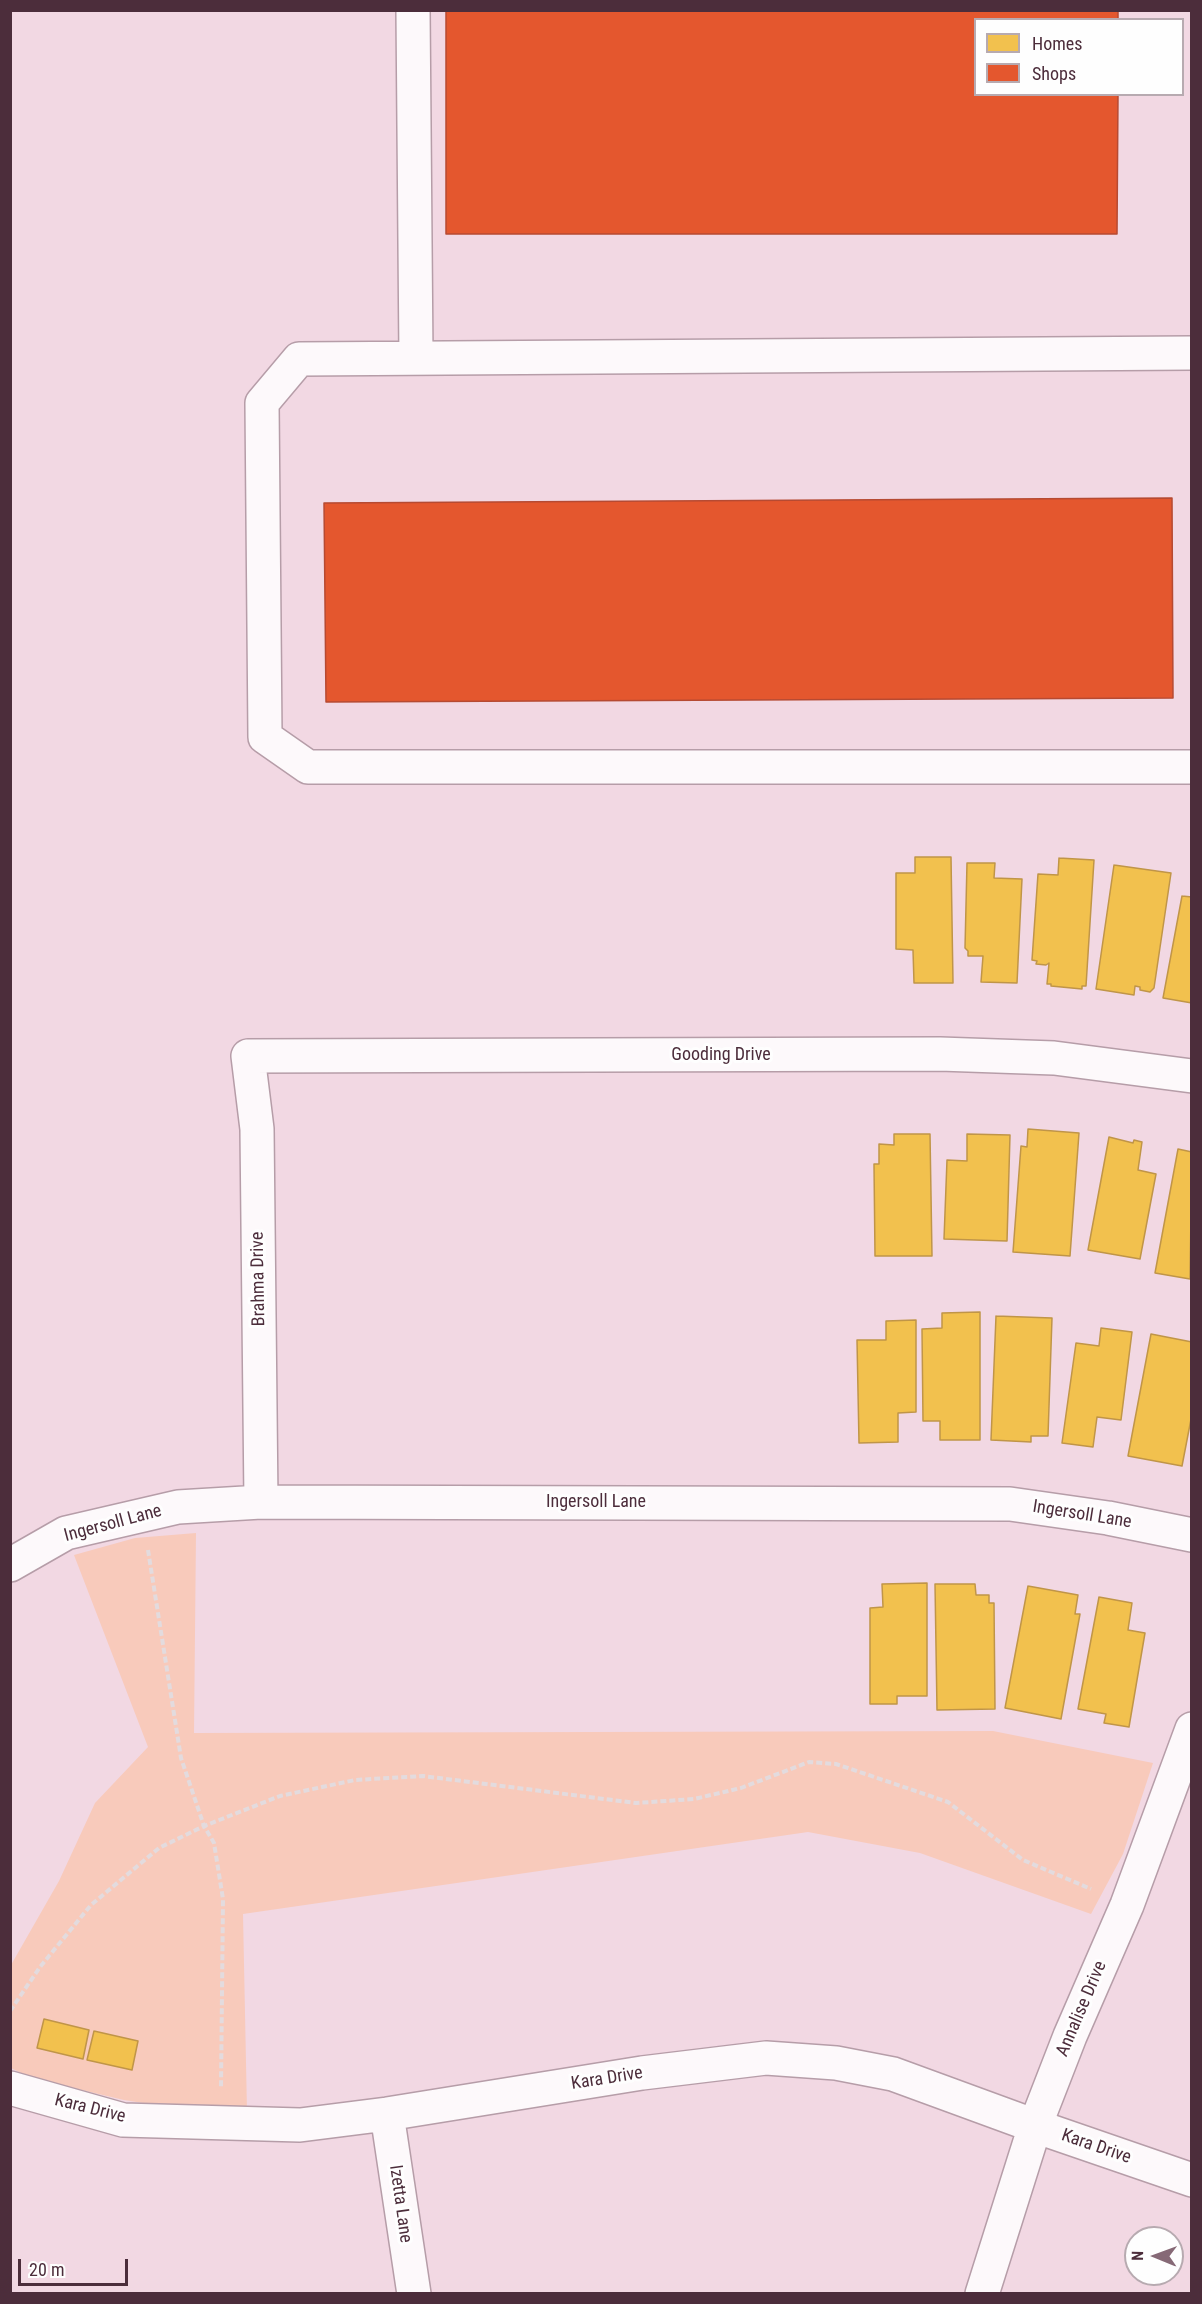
<!DOCTYPE html>
<style>
body{margin:0}
#map{position:relative;width:1202px;height:2304px;overflow:hidden;background:#f2d8e3;font-family:"Roboto Condensed",sans-serif}
canvas{display:block}
.frame{position:absolute;inset:0;border:12px solid #4c2d3b;pointer-events:none}
.legend{position:absolute;left:974px;top:18px;width:210px;height:78px;box-sizing:border-box;background:#fefefe;border:2px solid #b7aab0;margin:0;padding:8px 10px;list-style:none;font-size:18px;color:#4c2d3b}
.legend li{display:flex;align-items:center;gap:12px;height:30px}
.legend b{width:30px;border:2px solid #b7aab0}
.north{position:absolute;left:1124px;top:2226px;width:60px;height:60px;box-sizing:border-box;background:#fefefe;border:2px solid #b7aab0;border-radius:50%;rotate:271deg;font-size:16px;font-weight:700;line-height:24px;text-align:center;color:#4c2d3b}
.north::after{content:'';display:block;margin:auto;width:21px;height:27px;background:#866976;clip-path:polygon(50% 0,100% 100%,50% 72%,0 100%)}
.scale{position:absolute;left:18px;top:2259px;width:110px;height:27px;box-sizing:border-box;border:3px solid #4c2d3b;border-top:0;padding-left:8px;font-size:18px;line-height:21px;white-space:nowrap;color:#4c2d3b;-webkit-text-stroke:4px #fefefe;paint-order:stroke}
</style>
<div id="map">
<canvas width="1202" height="2304"></canvas>
<div class="frame"></div>
<ul class="legend">
<li><b style="height:16px;background:#f2c14e"></b>Homes</li>
<li><b style="height:16px;background:#e4572e"></b>Shops</li>
</ul>
<div class="north">N</div>
<div class="scale">20 m</div>
</div>
<script>
const c = document.querySelector('canvas').getContext('2d');
c.lineJoin = 'round';
function paint(path, color) {
  c.fillStyle = color;
  c.fill(path, 'evenodd');
}
function toPath(rows) {
  const path = new Path2D();
  for (const r of rows) {
    path.moveTo(r[0], r[1]);
    for (let i = 2; i < r.length; i += 2) path.lineTo(r[i], r[i + 1]);
  }
  return path;
}
function strokePath(path, color, width, dash) {
  c.strokeStyle = color;
  c.lineWidth = width;
  c.lineCap = dash ? 'butt' : 'round';
  c.setLineDash(dash || []);
  c.stroke(path);
}
function label(font, color, halo, rows, align = 'center') {
  c.font = font + ' "Roboto Condensed",sans-serif';
  c.lineWidth = 6;
  c.setLineDash([]);
  c.textBaseline = 'middle';
  c.strokeStyle = halo;
  c.fillStyle = color;
  for (const [text, x, y, turn = 0] of rows) {
    c.save();
    c.translate(x, y);
    c.rotate((+turn || 0) * Math.PI / 180);
    c.textAlign = isNaN(turn) ? turn : align;
    if (halo) c.strokeText(text, 0, 0);
    c.fillText(text, 0, 0);
    c.restore();
  }
}
paint(toPath([
 [196,1533,194,1733,993,1731,1153,1763,1123,1854,1091,1914,920,1853,808,1832,243,1914,247,2112,181,2109,124,2100,31,2078,11,2068,11,1965,59,1881,95,1803,148,1747,74,1555,135,1538]
]), '#f8cabb');
const homes = toPath([
 [915,857,951,857,953,983,914,983,913,950,896,949,896,873,915,873,915,857],
 [1059,858,1094,860,1086,986,1082,986,1082,989,1051,986,1051,984,1047,984,1049,963,1046,965,1036,964,1037,961,1032,960,1038,874,1058,875,1059,858],
 [967,863,995,863,994,878,1022,879,1017,983,981,982,983,956,968,956,968,951,965,948,967,863],
 [1114,865,1171,873,1154,988,1150,992,1140,990,1140,987,1135,986,1134,995,1096,989,1114,865],
 [1182,896,1192,897,1192,1003,1163,998,1182,896],
 [1028,1129,1079,1133,1070,1256,1013,1252,1021,1146,1027,1147,1028,1129],
 [894,1134,930,1134,932,1256,875,1256,874,1164,879,1164,879,1144,894,1145,894,1134],
 [967,1134,1010,1135,1007,1241,944,1239,947,1160,967,1161,967,1134],
 [1109,1137,1133,1143,1134,1140,1142,1142,1138,1170,1156,1174,1140,1259,1088,1250,1109,1137],
 [1178,1149,1192,1152,1190,1279,1155,1273,1178,1149],
 [980,1312,980,1440,940,1440,940,1421,923,1421,922,1329,942,1328,942,1313,980,1312],
 [996,1316,1052,1318,1048,1436,1031,1436,1031,1442,991,1440,996,1316],
 [916,1320,916,1412,898,1413,898,1442,859,1443,857,1340,886,1340,886,1321,916,1320],
 [1101,1328,1132,1332,1121,1420,1097,1417,1093,1447,1062,1443,1076,1343,1099,1346,1101,1328],
 [1151,1334,1192,1342,1192,1414,1182,1466,1128,1456,1151,1334],
 [927,1583,927,1696,897,1696,897,1704,870,1704,870,1608,883,1607,882,1584,927,1583],
 [935,1584,975,1584,976,1595,989,1595,989,1603,994,1603,995,1709,937,1710,935,1584],
 [1028,1586,1078,1595,1075,1614,1080,1614,1061,1719,1005,1708,1028,1586],
 [1099,1597,1132,1603,1128,1630,1145,1633,1129,1727,1104,1723,1106,1714,1078,1709,1099,1597],
 [44,2019,89,2030,83,2059,37,2048,44,2019],
 [94,2031,138,2041,132,2070,87,2060,94,2031]
]);
paint(homes, '#f2c14e');
strokePath(homes, '#c09548', 1.5);
const shops = toPath([
 [446,10,1118,10,1118,20,976,20,976,94,1118,94,1117,234,446,234,446,10],
 [1172,498,1173,698,326,702,324,503,1172,498]
]);
paint(shops, '#e4572e');
strokePath(shops, '#b64a32', 1.5);
const minor = toPath([
 [413,10,416,358],
 [1192,353,299,359,262,403,265,737,308,767,1192,767],
 [261,1502,257,1129,248,1056,940,1054,1054,1058,1192,1076],
 [10,1565,66,1533,178,1507,261,1502,1010,1504,1108,1518,1192,1535],
 [10,2088,123,2120,300,2125,387,2114,642,2073,766,2058,836,2063,893,2074,1035,2126,1192,2180],
 [387,2114,414,2294],
 [982,2294,1035,2126,1070,2036,1127,1905,1192,1729]
]);
strokePath(minor, '#b69da8', 36);
strokePath(toPath([
 [148,1550,181,1758,204,1826,214,1843,223,1899,221,2087],
 [10,2011,40,1967,91,1905,159,1848,204,1826,280,1796,355,1780,423,1776,636,1803,694,1799,741,1788,809,1762,836,1764,948,1802,1023,1860,1091,1889]
]), '#e3dbde', 4, [6, 3]);
strokePath(minor, '#fdf9fb', 33);
label('18px', '#4c2d3b', '#fefefe', [
 ["Gooding Drive",721,1055],
 ["Brahma Drive",259,1279,-91],
 ["Ingersoll Lane",596,1502],
 ["Ingersoll Lane",1082,1515,9],
 ["Ingersoll Lane",113,1524,-15],
 ["Annalise Drive",1082,2009,-67],
 ["Kara Drive",607,2079,-9],
 ["Kara Drive",90,2109,14],
 ["Kara Drive",1096,2147,19],
 ["Izetta Lane",400,2204,82]
]);
</script>
